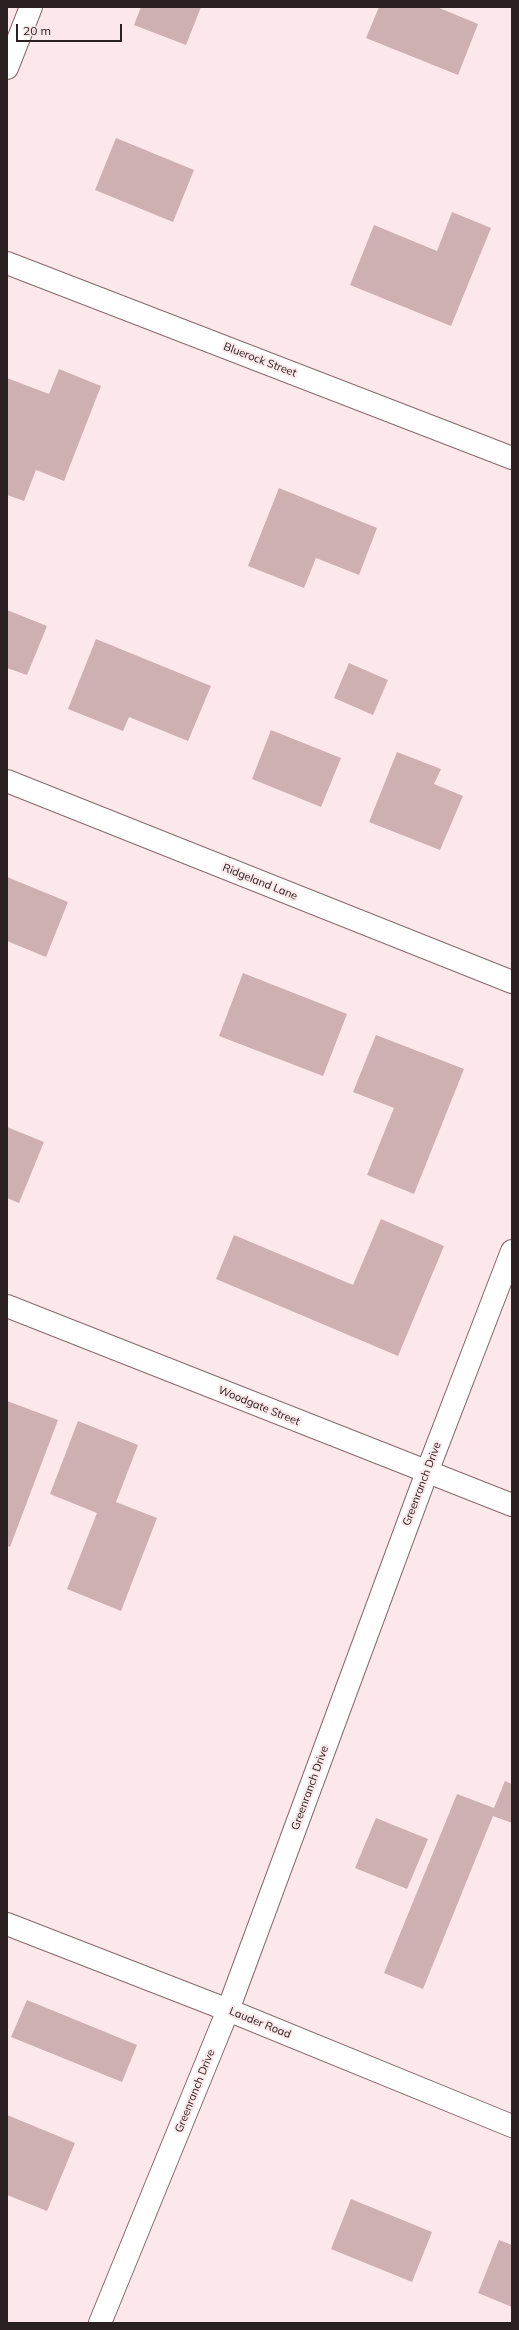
<!DOCTYPE html>
<style>
body{margin:0}
#map{position:relative;width:519px;height:2330px;overflow:hidden;background:#fce8ea;font-family:Mulish,sans-serif}
canvas{display:block}
.frame{position:absolute;inset:0;border:8px solid #2b2021;pointer-events:none}
.scale{position:absolute;left:16px;top:24px;width:106px;height:18px;box-sizing:border-box;border:2px solid #2b2021;border-top:0;padding-left:5px;font-size:12px;line-height:14px;white-space:nowrap;color:#2b2021;-webkit-text-stroke:3px #fce8ea;paint-order:stroke}
</style>
<div id="map">
<canvas width="519" height="2330"></canvas>
<div class="frame"></div>
<div class="scale">20 m</div>
</div>
<script>
const c = document.querySelector('canvas').getContext('2d');
c.lineJoin = 'round';
function paint(path, color) {
  c.fillStyle = color;
  c.fill(path, 'evenodd');
}
function toPath(rows) {
  const path = new Path2D();
  for (const r of rows) {
    path.moveTo(r[0], r[1]);
    for (let i = 2; i < r.length; i += 2) path.lineTo(r[i], r[i + 1]);
  }
  return path;
}
function strokePath(path, color, width, dash) {
  c.strokeStyle = color;
  c.lineWidth = width;
  c.lineCap = dash ? 'butt' : 'round';
  c.setLineDash(dash || []);
  c.stroke(path);
}
function label(font, color, halo, rows, align = 'center') {
  c.font = font + ' Mulish,sans-serif';
  c.lineWidth = 4;
  c.setLineDash([]);
  c.textBaseline = 'middle';
  c.strokeStyle = halo;
  c.fillStyle = color;
  for (const [text, x, y, turn = 0] of rows) {
    c.save();
    c.translate(x, y);
    c.rotate((+turn || 0) * Math.PI / 180);
    c.textAlign = isNaN(turn) ? turn : align;
    if (halo) c.strokeText(text, 0, 0);
    c.fillText(text, 0, 0);
    c.restore();
  }
}
paint(toPath([
 [141,7,201,7,186,45,134,25],
 [379,7,437,7,478,24,458,75,366,38],
 [116,138,194,170,173,222,95,190],
 [452,212,491,228,451,326,350,285,374,225,437,251],
 [59,369,101,386,64,481,36,470,24,501,7,495,7,378,49,394],
 [279,488,377,528,359,575,316,558,304,588,248,566],
 [7,610,47,626,27,675,7,668],
 [96,639,211,686,188,741,129,717,123,731,68,709],
 [349,663,388,680,373,715,334,698],
 [271,730,341,758,321,807,252,779],
 [397,752,441,769,434,784,463,796,440,850,369,822],
 [7,877,68,902,46,957,7,941],
 [243,973,347,1014,323,1076,219,1036],
 [376,1035,464,1069,414,1194,367,1175,394,1108,353,1092],
 [7,1127,44,1142,19,1203,7,1198],
 [381,1219,444,1246,398,1356,216,1279,234,1235,353,1285],
 [7,1401,58,1420,10,1547,7,1546],
 [78,1421,138,1445,116,1502,157,1518,121,1611,67,1589,97,1513,50,1494],
 [505,1781,512,1784,512,1823,493,1816,423,1989,384,1973,457,1794,494,1808],
 [376,1818,428,1839,407,1889,355,1868],
 [27,2000,137,2045,122,2082,11,2037],
 [7,2115,75,2143,47,2211,7,2195],
 [351,2199,432,2232,412,2282,331,2249],
 [499,2240,512,2245,512,2307,478,2293]
]), '#ceafb2');
const minor = toPath([
 [7,68,31,7],
 [7,263,512,458],
 [7,781,512,982],
 [7,1306,512,1505],
 [100,2323,228,2010,427,1472,512,1251]
]);
const secondary = toPath([
 [7,1924,228,2010,512,2126]
]);
strokePath(minor, '#85696c', 24);
strokePath(secondary, '#85696c', 24);
strokePath(minor, '#fff', 22);
strokePath(secondary, '#fff', 22);
label('11px', '#2b2021', '#fce8ea', [
 ["Bluerock Street",260,360,21],
 ["Ridgeland Lane",260,882,22],
 ["Woodgate Street",259,1406,22],
 ["Greenranch Drive",422,1484,-69],
 ["Greenranch Drive",310,1788,-70],
 ["Lauder Road",260,2023,22],
 ["Greenranch Drive",195,2091,-68]
]);
</script>
